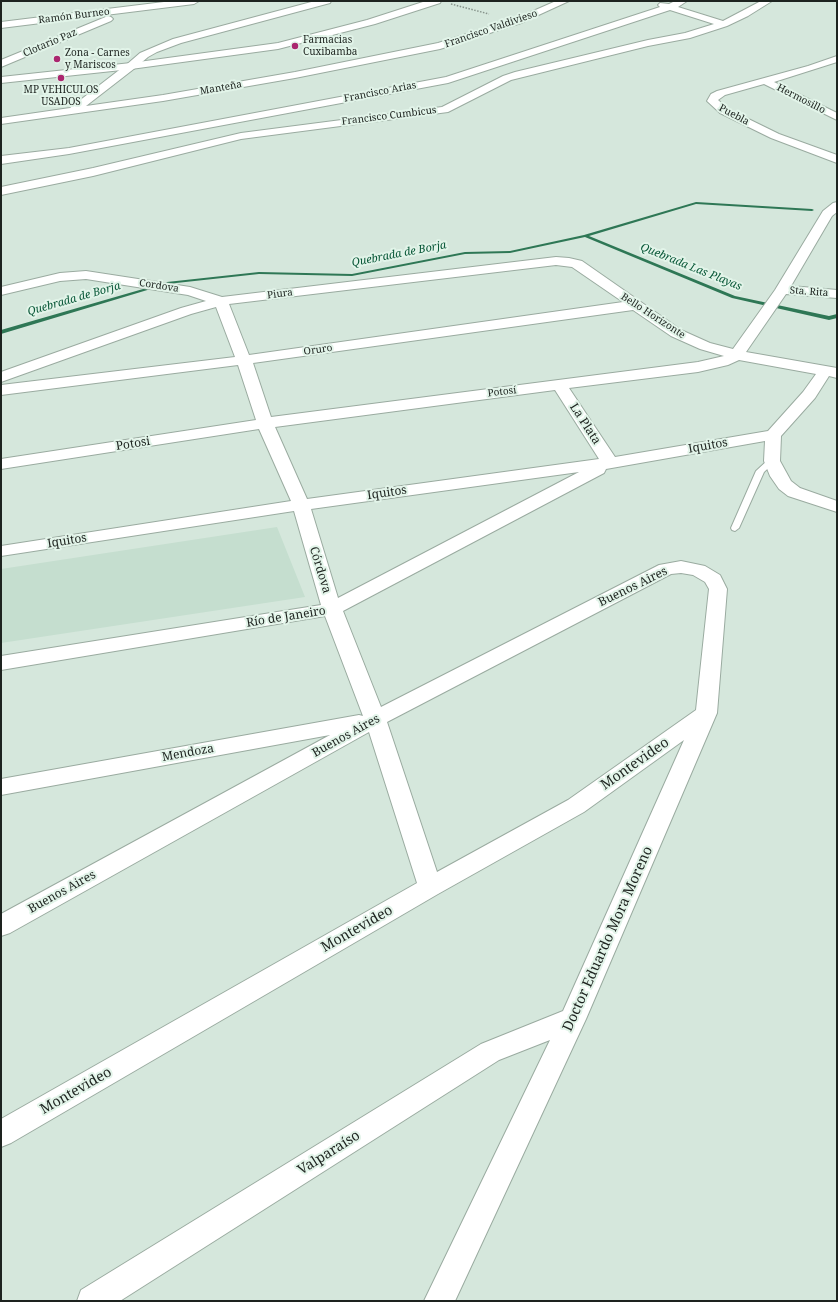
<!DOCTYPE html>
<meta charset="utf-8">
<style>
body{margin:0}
#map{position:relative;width:838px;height:1302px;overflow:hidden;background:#d5e7dc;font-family:"Noto Serif",serif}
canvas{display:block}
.frame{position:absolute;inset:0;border:2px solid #1d231f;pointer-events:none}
</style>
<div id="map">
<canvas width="838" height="1302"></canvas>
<div class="frame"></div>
</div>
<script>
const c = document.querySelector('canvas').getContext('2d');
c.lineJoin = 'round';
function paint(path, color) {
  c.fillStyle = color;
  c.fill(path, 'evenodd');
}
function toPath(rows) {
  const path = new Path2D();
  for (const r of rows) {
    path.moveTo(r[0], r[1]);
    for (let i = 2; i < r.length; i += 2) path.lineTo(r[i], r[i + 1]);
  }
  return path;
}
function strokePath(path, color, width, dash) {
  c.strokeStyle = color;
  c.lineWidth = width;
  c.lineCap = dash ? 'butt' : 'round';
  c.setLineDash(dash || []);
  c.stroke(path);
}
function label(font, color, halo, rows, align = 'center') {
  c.font = font + ' "Noto Serif",serif';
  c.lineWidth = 4;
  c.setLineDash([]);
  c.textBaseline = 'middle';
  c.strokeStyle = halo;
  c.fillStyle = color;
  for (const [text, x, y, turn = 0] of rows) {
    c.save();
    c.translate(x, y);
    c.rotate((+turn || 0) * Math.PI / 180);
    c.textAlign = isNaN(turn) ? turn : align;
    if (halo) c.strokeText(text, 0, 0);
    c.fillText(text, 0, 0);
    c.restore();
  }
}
paint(toPath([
 [277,527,305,597,1,643,1,569]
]), '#c5decf');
paint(toPath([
 [696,202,812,209,814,210,812,211,696,204,589,236,735,296,829,316,837,314,837,318,829,320,732,298,585,237,510,253,465,254,352,276,259,274,167,284,165,283,167,282,259,272,352,274,465,252,510,251,584,235,696,202],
 [150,287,154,288,1,334,1,330,150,287]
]), '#2e7755');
const service = toPath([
 [772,458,776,461,764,472,739,528,735,531,732,530,731,528,756,471,769,459,772,458]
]);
const minor = toPath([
 [172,1,199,1,194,4,1,28,1,22,172,1],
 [556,1,569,1,521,23,440,49,295,78,163,101,1,124,1,118,70,108,127,64,131,63,135,64,136,66,135,68,86,106,163,95,295,72,438,43,515,19,556,1],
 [675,1,687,1,678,7,723,21,761,1,772,1,748,16,727,26,690,38,648,46,511,80,448,112,241,139,93,176,1,195,1,187,93,168,241,133,442,107,503,76,515,72,648,40,685,33,714,24,670,10,448,83,69,154,1,164,1,156,69,148,446,77,660,7,658,5,660,3,669,4,675,1],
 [108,16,111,17,113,19,111,21,1,67,1,60,108,16],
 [837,56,837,62,774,82,837,113,837,120,764,84,725,95,718,100,728,109,779,134,837,155,837,163,771,138,720,113,707,101,711,94,717,91,808,66,837,56],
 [837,202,837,212,832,216,791,286,837,290,837,298,786,294,746,352,837,368,837,378,829,376,815,398,781,436,780,461,791,481,800,488,837,501,837,512,788,496,779,489,770,476,764,461,765,441,606,469,604,473,343,611,381,707,659,565,681,561,705,566,720,575,727,589,717,713,586,1019,455,1301,424,1301,550,1040,499,1060,120,1301,77,1301,81,1290,481,1044,563,1011,684,740,584,812,438,894,11,1143,1,1147,1,1119,417,883,369,732,10,933,1,936,1,914,330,735,1,795,1,779,359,715,363,716,325,616,1,670,1,656,321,605,294,511,1,556,1,546,291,501,259,429,1,469,1,459,256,420,238,365,1,395,1,385,235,357,216,307,191,314,1,382,1,372,181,308,206,301,188,295,86,279,60,281,1,295,1,287,60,273,86,271,190,287,222,297,556,257,569,258,582,261,681,330,710,343,733,349,775,290,823,211,833,203,837,202],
 [556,265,572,267,623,302,249,355,229,304,556,265],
 [633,310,671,336,700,349,724,356,698,362,271,417,253,363,633,310],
 [739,360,816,374,803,392,768,431,615,457,569,388,698,372,728,365,739,360],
 [555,390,599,459,307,499,275,427,555,390],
 [579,472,338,598,311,509,579,472],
 [681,573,693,575,705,582,709,589,696,710,568,800,437,872,387,722,671,574,681,573]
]);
const tertiary = toPath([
 [315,1,331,1,330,3,181,43,157,52,148,57,135,68,131,69,125,66,140,53,173,39,315,1]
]);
const primary = toPath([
 [426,1,441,1,440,3,375,24,278,49,131,69,1,83,1,77,131,63,278,43,367,20,426,1]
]);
strokePath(service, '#9aaba0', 2);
strokePath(minor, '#9aaba0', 2);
strokePath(tertiary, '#9aaba0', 2);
strokePath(primary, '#9aaba0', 2);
strokePath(toPath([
 [451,4,489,14]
]), '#86938b', 1.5, [1.5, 1.5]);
paint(service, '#fff');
paint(minor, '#fff');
paint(tertiary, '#fff');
paint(primary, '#fff');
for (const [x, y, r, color] of [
 [295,46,4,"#ab266f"],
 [57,59,4,"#ab266f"],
 [61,78,4,"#ab266f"]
]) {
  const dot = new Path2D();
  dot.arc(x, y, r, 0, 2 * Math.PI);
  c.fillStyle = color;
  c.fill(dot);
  strokePath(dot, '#e2f4e9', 1.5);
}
label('10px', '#1d231f', '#e2f4e9', [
 ["Ramón Burneo",74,16,-7],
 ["Francisco Valdivieso",491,29,-19],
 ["Clotario Paz",50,43,-23],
 ["Manteña",221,88,-10],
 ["Francisco Arias",380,92,-11],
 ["Hermosillo",801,99,27],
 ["Puebla",734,115,28],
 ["Francisco Cumbicus",389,116,-7],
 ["Cordova",159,286,9],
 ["Sta. Rita",809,292,4],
 ["Piura",280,294,-7],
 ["Bello Horizonte",653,316,33],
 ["Oruro",318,350,-8],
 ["Potosí",502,392,-7]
]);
label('10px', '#1d231f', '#e2f4e9', [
 ["Farmacias",303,40],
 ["Cuxibamba",303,52],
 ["Zona - Carnes",65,53],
 ["y Mariscos",65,65],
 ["MP VEHICULOS",61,90,"center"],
 ["USADOS",61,102,"center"]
], 'left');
label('italic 11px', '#085737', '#e2f4e9', [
 ["Quebrada de Borja",399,254,-11],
 ["Quebrada Las Playas",691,267,22],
 ["Quebrada de Borja",74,299,-16]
]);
label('12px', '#1d231f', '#e2f4e9', [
 ["La Plata",585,424,57],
 ["Potosi",133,444,-9],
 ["Iquitos",708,446,-10],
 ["Iquitos",387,493,-8],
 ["Iquitos",67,541,-9],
 ["Córdova",320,570,73],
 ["Buenos Aires",633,587,-26],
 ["Río de Janeiro",286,617,-9],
 ["Buenos Aires",346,736,-29],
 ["Mendoza",188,753,-10],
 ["Buenos Aires",62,892,-29]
]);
label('14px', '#1d231f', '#e2f4e9', [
 ["Montevideo",635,764,-35],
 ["Montevideo",357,929,-30],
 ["Doctor Eduardo Mora Moreno",608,939,-66],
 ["Montevideo",76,1091,-30],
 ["Valparaíso",329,1153,-32]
]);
</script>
